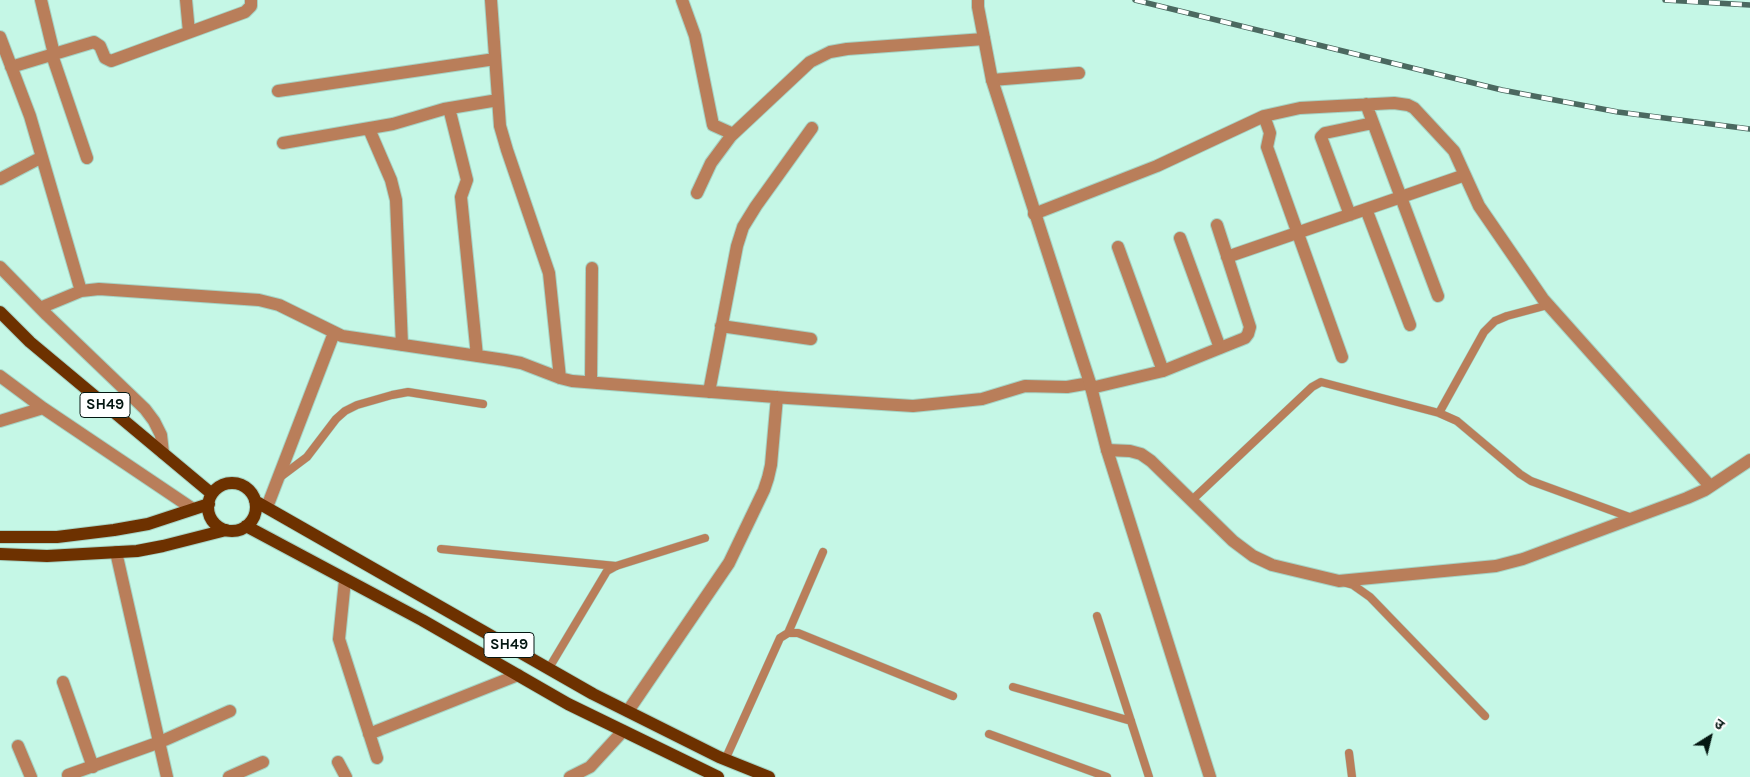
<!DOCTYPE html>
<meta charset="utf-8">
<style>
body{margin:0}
#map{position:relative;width:1750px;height:777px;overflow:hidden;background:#c5f7e6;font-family:Karla,"Noto Sans Devanagari",sans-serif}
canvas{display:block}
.north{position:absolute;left:1685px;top:712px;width:50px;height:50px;-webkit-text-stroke:4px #fff;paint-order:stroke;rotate:36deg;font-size:14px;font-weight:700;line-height:20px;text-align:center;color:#041712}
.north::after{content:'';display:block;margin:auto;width:18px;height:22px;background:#041712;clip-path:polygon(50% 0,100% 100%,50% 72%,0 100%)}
</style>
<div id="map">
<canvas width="1750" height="777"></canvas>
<div class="north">उ</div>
</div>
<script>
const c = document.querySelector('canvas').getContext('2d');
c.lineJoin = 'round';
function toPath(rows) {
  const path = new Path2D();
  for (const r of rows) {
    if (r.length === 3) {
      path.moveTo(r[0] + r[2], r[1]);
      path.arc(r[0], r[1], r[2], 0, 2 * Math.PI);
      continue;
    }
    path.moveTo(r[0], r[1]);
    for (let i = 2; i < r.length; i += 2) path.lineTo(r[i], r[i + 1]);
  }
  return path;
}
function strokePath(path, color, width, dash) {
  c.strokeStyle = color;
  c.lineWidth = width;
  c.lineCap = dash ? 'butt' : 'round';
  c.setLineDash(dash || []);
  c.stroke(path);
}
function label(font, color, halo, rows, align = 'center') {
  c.font = font + ' Karla,sans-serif';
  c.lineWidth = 4.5;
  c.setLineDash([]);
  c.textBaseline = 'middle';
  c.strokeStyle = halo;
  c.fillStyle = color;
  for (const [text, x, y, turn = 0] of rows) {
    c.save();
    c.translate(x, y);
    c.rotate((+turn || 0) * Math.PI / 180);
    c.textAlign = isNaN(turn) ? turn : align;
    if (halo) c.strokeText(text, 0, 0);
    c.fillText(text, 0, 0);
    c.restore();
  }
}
const service = toPath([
 [1439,413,1484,332,1495,321,1507,316,1548,305],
 [279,478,307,457,336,419,345,411,357,405,392,395,408,392,483,404],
 [1191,501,1312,387,1321,382,1439,413,1457,421,1520,474,1531,481,1632,518],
 [441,549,616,566],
 [1346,583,1353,585,1370,597,1485,716],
 [1097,616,1149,777],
 [788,633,823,552],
 [549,668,607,571,616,566,705,538],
 [1013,687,1131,721],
 [989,734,1107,777],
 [1349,753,1352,777],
 [725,760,780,638,788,633,798,633,953,696]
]);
const minor = toPath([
 [41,0,54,54],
 [186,0,189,32],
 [491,0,500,126,507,150,549,273,560,378],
 [682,0,695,36,713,125,733,134],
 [0,37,30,116,81,291],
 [52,55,87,158],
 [11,67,94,42,100,46,105,58,111,61,245,12,251,6,251,0],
 [992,80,1079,73],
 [278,91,495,59],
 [1366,104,1438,296],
 [449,108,467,180,461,197,477,356],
 [1264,116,1270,133,1267,147,1342,357],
 [369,129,391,180,396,200,402,345],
 [283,143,393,124,444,109,498,100],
 [0,179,42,157],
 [697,193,711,163,731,136,810,62,830,52,847,49,984,39],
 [1366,209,1410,325],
 [1034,214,1157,166,1264,116,1300,108,1394,103,1408,105,1414,108,1454,151,1479,206,1543,299,1710,486],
 [1350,215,1321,137,1325,133,1373,123],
 [1180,238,1220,348],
 [1118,247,1163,371],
 [1227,257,1465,175],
 [0,267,47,315,145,409,154,421,161,435,163,453],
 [40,308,81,291,99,289,259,300,279,305,342,336,505,360,521,363,560,378,572,381,788,398,913,406,982,399,1025,386,1067,387,1090,383],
 [721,326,811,339],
 [0,376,43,408,193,509],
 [591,382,592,268],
 [1091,388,1163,371,1245,338,1248,334,1250,327,1217,225],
 [709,392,737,246,743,227,756,206,812,128],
 [0,421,43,408],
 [1107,450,1130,451,1141,454,1151,461,1233,541,1253,556,1272,565,1339,581,1496,566,1523,559,1687,498,1705,490,1750,460],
 [267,507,334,333],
 [116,552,167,777],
 [345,580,339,639,377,758],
 [63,682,93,767],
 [628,711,729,563,764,490,768,478,771,465,777,397],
 [369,734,518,675],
 [18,746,31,777],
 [338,762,346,777],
 [68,775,160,742,230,711],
 [229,777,263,762],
 [570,777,590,767,623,731]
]);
const tertiary = toPath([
 [978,0,978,7,992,80,1090,383,1107,450,1210,777]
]);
const primary = toPath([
 [0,312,30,342,212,494],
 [232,507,24],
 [255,501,593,694,719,757,769,777],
 [246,526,422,620,568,704,718,777],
 [0,537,57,537,114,530,148,524,209,504],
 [0,554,47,556,137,551,163,546,226,530]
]);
strokePath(service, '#a6d3c4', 9);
strokePath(minor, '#a6d3c4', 14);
strokePath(tertiary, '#a6d3c4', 14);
strokePath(primary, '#a6d3c4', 14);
strokePath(service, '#b97e5a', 8);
strokePath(minor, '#b97e5a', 12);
strokePath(tertiary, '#b97e5a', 12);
strokePath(primary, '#6d3100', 12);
const rail = toPath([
 [1135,0,1502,90,1618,112,1750,129],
 [1665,0,1750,5]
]);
strokePath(rail, '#4b6960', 5.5);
strokePath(rail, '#fff', 4, [11]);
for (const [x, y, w] of [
 [105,405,50],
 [509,645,50]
]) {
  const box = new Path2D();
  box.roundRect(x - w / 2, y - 12.5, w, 25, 4);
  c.fillStyle = '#fff';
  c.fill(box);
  strokePath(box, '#041712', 1);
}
label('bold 15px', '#041712', null, [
 ["SH49",105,405],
 ["SH49",509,645]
]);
</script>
